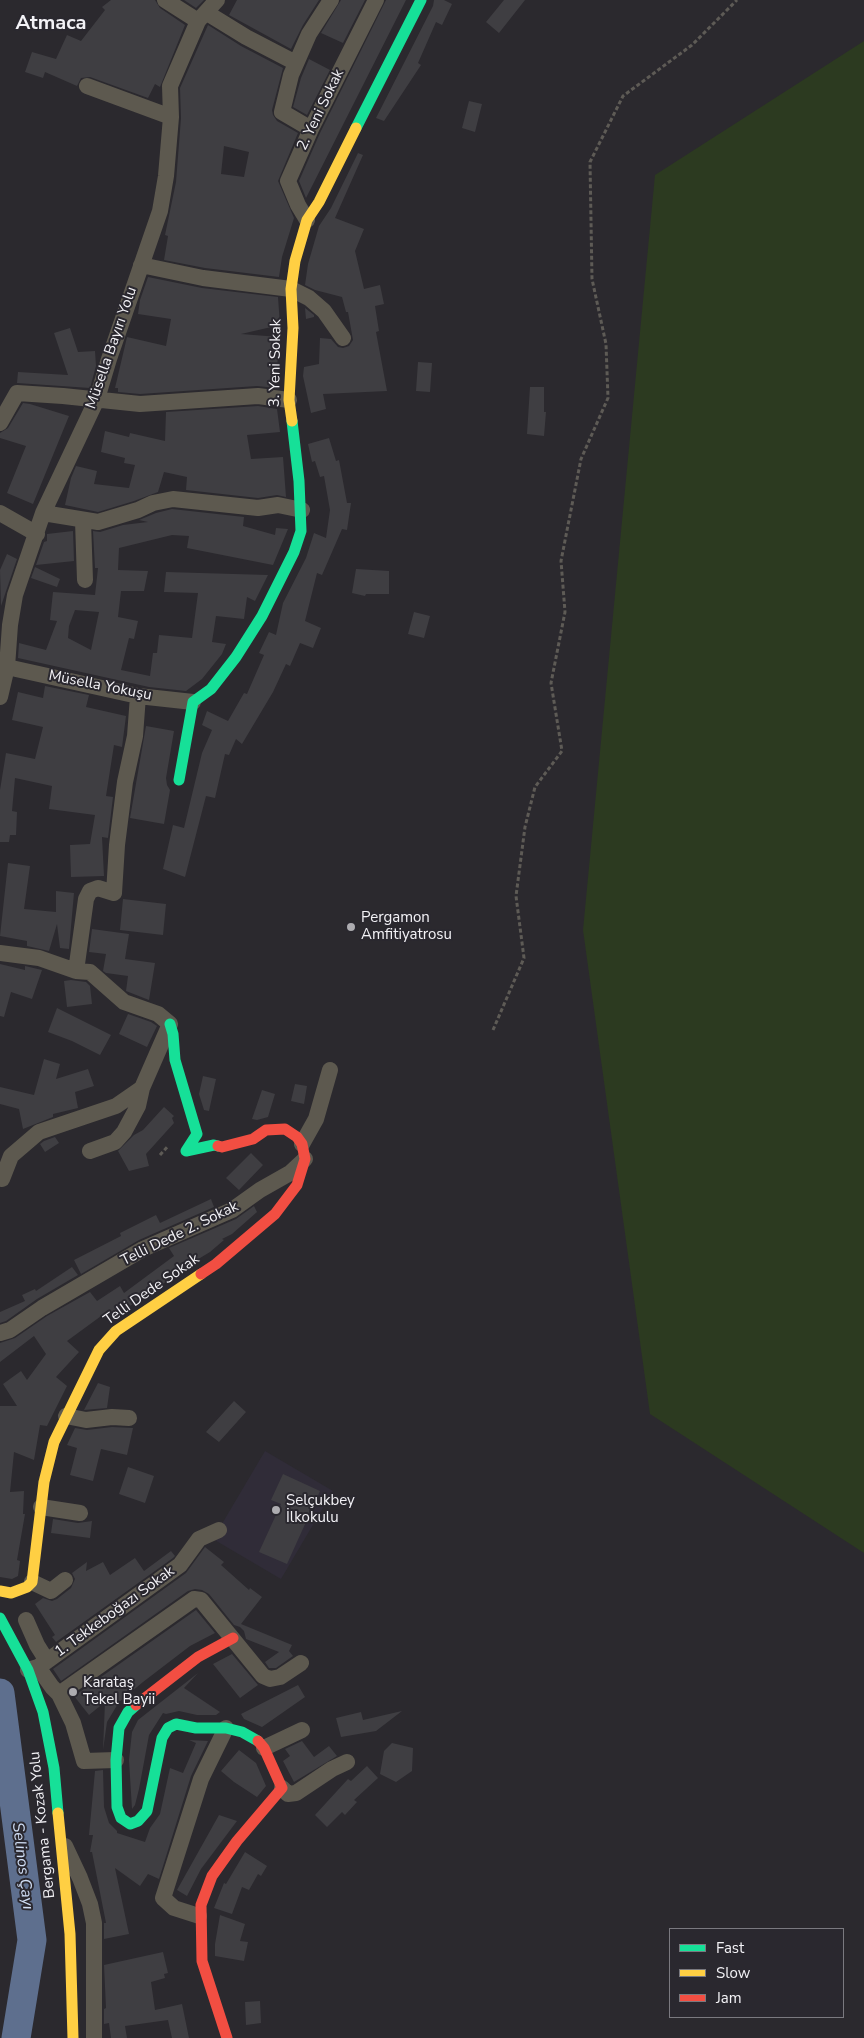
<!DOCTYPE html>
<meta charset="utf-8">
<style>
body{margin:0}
#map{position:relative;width:864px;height:2038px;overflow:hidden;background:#2b292e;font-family:"Nunito Sans",sans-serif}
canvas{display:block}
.legend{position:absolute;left:669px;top:1928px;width:175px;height:90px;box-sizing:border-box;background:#2a282f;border:1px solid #7a797f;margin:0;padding:6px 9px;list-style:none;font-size:15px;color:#f3f2f6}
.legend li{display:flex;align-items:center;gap:10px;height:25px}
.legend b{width:25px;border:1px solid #7a797f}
</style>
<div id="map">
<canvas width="864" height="2038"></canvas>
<ul class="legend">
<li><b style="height:6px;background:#16e098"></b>Fast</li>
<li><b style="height:6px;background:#ffcf43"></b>Slow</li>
<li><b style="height:6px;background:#f24e42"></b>Jam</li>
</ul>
</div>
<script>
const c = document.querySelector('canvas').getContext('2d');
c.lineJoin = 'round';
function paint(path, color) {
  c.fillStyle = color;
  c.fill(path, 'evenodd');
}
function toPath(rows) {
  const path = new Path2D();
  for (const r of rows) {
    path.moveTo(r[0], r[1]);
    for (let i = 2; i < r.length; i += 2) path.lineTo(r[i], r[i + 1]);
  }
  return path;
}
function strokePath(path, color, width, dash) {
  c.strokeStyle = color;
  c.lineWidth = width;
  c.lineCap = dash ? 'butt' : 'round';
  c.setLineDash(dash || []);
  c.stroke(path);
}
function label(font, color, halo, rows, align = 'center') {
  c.font = font + ' "Nunito Sans",sans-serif';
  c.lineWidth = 4;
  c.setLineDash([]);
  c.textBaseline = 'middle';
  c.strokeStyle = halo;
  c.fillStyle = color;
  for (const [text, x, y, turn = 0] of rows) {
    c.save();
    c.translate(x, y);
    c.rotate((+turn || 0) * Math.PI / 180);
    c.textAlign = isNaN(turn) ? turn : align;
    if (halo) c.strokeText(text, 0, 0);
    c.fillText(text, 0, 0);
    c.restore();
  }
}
paint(toPath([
 [265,1451,333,1491,281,1579,213,1539]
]), '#302c38');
paint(toPath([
 [864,41,864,1553,650,1414,583,930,655,175]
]), '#2c3a20');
strokePath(toPath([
 [0,1693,32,1940,16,2038]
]), '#5e6f8e', 29);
paint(toPath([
 [111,0,155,0,160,8,185,25,160,87,155,84,148,98,90,77,81,78,77,86,45,72,43,78,25,72,32,52,56,59,67,35,81,41,105,10,102,7],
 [184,0,204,0,196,8],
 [237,0,319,0,303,25,291,49,229,15],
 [341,0,365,0,343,43,321,33],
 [386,0,406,0,306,198,299,181,320,133],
 [434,0,444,0,452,4,442,25,436,22,418,63,421,65,384,121,376,118,433,6],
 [504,0,525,0,499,33,486,22],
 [208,25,241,46,283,68,272,110,273,115,277,121,298,133,278,181,294,218,282,257,279,277,205,268,164,260,168,236,165,235,176,182,181,118,180,88],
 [224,146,249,152,244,177,221,174],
 [309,59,330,70,307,115,293,107,301,78],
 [469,101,482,104,475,132,462,128],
 [358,153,363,155,335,218,364,229,355,251,364,289,380,285,384,304,375,306,379,331,376,332,387,391,323,394,326,409,311,413,303,376,304,367,319,364,320,338,331,339,338,347,343,348,349,346,353,340,348,312,346,312,342,297,315,290,305,285,308,264,319,226,331,208],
 [148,277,202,288,278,297,280,325,241,334,279,337,276,388,257,386,140,394,118,392,118,388,115,388,127,337,166,346,171,319,138,314,140,300],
 [305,308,314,315,314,317,306,319],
 [70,328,78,352,95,351,96,366,90,388,17,383,18,372,68,375,54,333],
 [418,362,432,363,430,392,416,391],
 [530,387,544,387,544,412,546,412,544,436,527,434],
 [23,403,30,404,69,416,33,504,7,493,26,446,0,438,0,433,8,428],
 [258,406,277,409,280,432,247,435,251,459,283,457,286,497,277,495,258,498,186,490,187,477,164,472,158,492,134,501,98,512,65,505,71,478,76,466,97,471,94,484,129,488,135,465,124,463,125,458,101,452,105,431,129,437,130,433,165,441,166,412],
 [329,438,336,461,339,460,347,503,351,503,347,530,342,529,322,575,317,573,305,621,321,628,313,648,300,643,290,666,286,664,273,692,242,744,236,739,229,755,225,754,215,798,206,796,185,877,163,869,173,825,184,828,202,753,212,730,202,725,207,711,228,721,244,693,247,694,264,655,259,653,269,632,276,635,283,603,306,558,314,533,326,538,330,510,324,476,320,477,315,461,312,462,308,444],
 [172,509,244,517,243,526,275,535,276,528,288,529,273,565,187,548,189,536,172,535,119,548,118,570,148,571,144,591,121,591,118,617,138,621,134,639,129,638,121,670,150,676,153,653,157,653,159,635,192,638,198,593,164,592,166,572,268,575,255,601,247,597,244,619,216,616,212,642,226,644,222,654,202,679,186,691,149,687,18,658,19,643,46,650,57,621,50,620,53,592,95,595,98,568,95,568,93,531,100,532,123,525,148,522,139,520,156,513],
 [75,610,99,612,91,650,68,638,69,626],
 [73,531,74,561,36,565,44,542,47,541,47,534],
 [7,554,17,559,1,606,0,570],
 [35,567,60,579,57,587,31,578],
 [356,569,389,571,389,594,366,594,365,596,352,593],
 [414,612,430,616,424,638,408,634],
 [45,686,89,695,86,707,126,716,122,747,114,745,106,796,113,797,108,838,102,837,104,876,71,877,70,845,90,844,95,815,49,809,52,786,15,778,12,811,17,812,16,835,10,835,9,842,0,842,0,790,6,753,35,759,43,727,12,720,18,692,43,698],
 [146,726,174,731,166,778,167,785,170,790,164,824,130,818],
 [8,863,30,866,24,909,56,912,56,891,74,893,69,949,60,948,57,924,49,951,27,946,27,941,0,936],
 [123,899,166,904,163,935,120,930],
 [92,929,129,934,125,959,155,963,149,1000,126,991,128,976,106,973,103,971,106,954,89,952],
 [0,964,25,970,25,966,42,970,32,999,11,992,4,1017,0,1016],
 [71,980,86,982,90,986,92,1004,67,1007,64,981],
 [57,1008,111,1035,100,1055,72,1041,48,1032],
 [128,1014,151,1022,157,1026,147,1047,119,1034],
 [44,1059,60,1064,56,1079,88,1069,94,1086,75,1092,78,1108,53,1114,53,1117,23,1129,19,1109,0,1104,0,1087,34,1095],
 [203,1076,216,1079,209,1111,204,1110,199,1094],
 [295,1084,307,1086,304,1104,291,1101],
 [262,1090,275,1094,268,1117,257,1120,252,1119],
 [164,1107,174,1116,172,1118,174,1123,146,1154,149,1166,129,1171,118,1151,134,1135,143,1130],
 [55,1137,59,1143,45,1152,40,1144,44,1141],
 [251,1153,263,1165,239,1190,226,1178],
 [211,1199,214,1207,139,1240,81,1274,74,1260,121,1236,120,1233,156,1215,160,1223],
 [254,1206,257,1212,232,1234,222,1239,224,1240,210,1252,175,1273,176,1275,112,1318,108,1311,67,1341,79,1352,56,1377,67,1386,47,1426,40,1425,34,1460,14,1452,10,1492,24,1491,23,1514,25,1514,17,1560,20,1561,18,1576,12,1579,0,1577,0,1406,17,1406,3,1384,21,1371,27,1380,46,1354,34,1336,0,1362,0,1343,15,1338,47,1316,90,1292,97,1301,120,1286,124,1293,174,1256,169,1248,236,1219],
 [72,1267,78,1275,37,1299,6,1321,0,1323,0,1312,25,1301,22,1295,35,1289,36,1291],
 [98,1383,110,1387,107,1408,84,1410],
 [234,1401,246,1412,219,1442,206,1432],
 [112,1427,133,1428,127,1455,101,1449,93,1481,70,1475,77,1448,67,1445,75,1428,87,1430],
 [128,1467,154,1476,145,1503,119,1494],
 [283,1474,320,1491,287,1564,259,1552,281,1504,271,1500],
 [53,1519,78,1523,92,1521,90,1538,51,1533],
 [205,1547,224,1562,221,1565,249,1590,250,1588,262,1597,241,1624,292,1645,289,1651,293,1656,276,1668,269,1668,265,1662,279,1652,246,1639,244,1631,240,1627,234,1625,209,1594,202,1590,195,1589,188,1591,61,1681,53,1669,186,1573],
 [171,1551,175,1556,173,1558,56,1642,52,1637,55,1635,35,1604,43,1598,52,1601,57,1599,71,1588,75,1579,72,1573,87,1562,86,1571,103,1562,110,1575,135,1558,144,1571],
 [196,1610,215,1633,190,1646,143,1682,119,1702,107,1722,103,1750,105,1702,89,1715,74,1696],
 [232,1654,258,1685,240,1698,213,1664],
 [198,1673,184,1688,220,1712,216,1715,197,1715,179,1711,166,1714,163,1713,149,1735,139,1789,135,1805,132,1809,129,1760,132,1732,138,1720],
 [298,1685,305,1697,262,1727,244,1719,241,1714],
 [402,1711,376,1731,341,1737,336,1718,361,1712,363,1720],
 [189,1740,208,1741,191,1776,159,1879,148,1874,140,1886,115,1868,129,1934,104,1939,104,1923,106,1923,92,1852,90,1852,93,1835,89,1835,95,1771,103,1770,104,1807,109,1823,117,1831,117,1833,145,1842,150,1828,160,1814,170,1768,183,1773,196,1743],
 [302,1741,314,1757,329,1746,337,1756,294,1782,283,1761,290,1756,285,1749],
 [392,1743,413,1748,412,1771,396,1782,380,1774,384,1751],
 [239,1750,256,1763,266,1786,257,1797,234,1782,221,1771],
 [367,1766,378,1778,354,1800,357,1802,345,1815,342,1812,327,1827,315,1815,348,1779,351,1781],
 [219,1815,237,1821,201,1869,187,1896,177,1890],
 [245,1852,267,1866,261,1876,258,1874,249,1890,242,1887,232,1914,214,1908,224,1883,226,1884],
 [220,1915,245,1924,240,1941,248,1942,244,1961,215,1956,215,1944],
 [163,1952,168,1973,164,1974,165,1978,151,1982,155,2010,182,2004,189,2038,172,2038,168,2020,125,2026,127,2038,111,2038,109,2023,104,2024,104,2009,106,2008,104,1965],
 [260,2001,261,2023,246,2025,245,2002]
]), '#3f3e42');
strokePath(toPath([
 [493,1030,524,958,516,896,525,827,535,787,562,751,551,683,565,612,561,561,581,459,608,398,606,344,592,279,590,162,623,96,692,45,737,0],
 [160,1155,168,1146]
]), '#5e5b56', 3, [4, 2.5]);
strokePath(toPath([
 [165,0,198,21],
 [207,13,246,37,296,63],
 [87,86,171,117],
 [311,129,282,112,291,75,309,34,331,0],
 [307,220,298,205,288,181,311,129,376,0],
 [141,265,203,278,291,289,309,298,324,311,343,338],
 [0,423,17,393,63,396,140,404,258,396,289,400],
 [0,513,37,534],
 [43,513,98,522,138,510,153,503,173,499,258,508,278,505,302,510],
 [83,521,85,580],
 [7,667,138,696,193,702],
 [0,697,7,667,10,625,15,595,43,513,97,399,109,359,160,211,166,176,171,117,170,86,198,21,217,0],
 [0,953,39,958,76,971,86,899,90,891,98,888,114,893,117,845,125,782,135,736,138,696],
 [302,1144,316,1119,330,1070],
 [90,1151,115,1142,124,1132,138,1106,142,1088],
 [2,1179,11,1156,39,1132,116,1106,142,1088,170,1024,158,1014,124,1002,90,972,76,971],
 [0,1333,10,1330,42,1308,143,1249,232,1210,260,1190,290,1173,305,1159],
 [66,1416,86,1420,112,1417,129,1418],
 [41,1507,80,1513],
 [32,1582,51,1591,65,1580],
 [26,1620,37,1645,47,1661],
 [38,1667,52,1687,59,1694,73,1723,84,1761,116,1760],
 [28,1670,38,1667,47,1661,180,1565,199,1539,219,1530],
 [59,1694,194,1599,201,1600,263,1676,270,1679,280,1677,301,1663],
 [264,1748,302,1730],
 [282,1788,288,1794,296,1793,332,1769,347,1762],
 [65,1846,80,1878,90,1904,94,1923,94,2038],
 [199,1916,174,1908,163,1898,201,1779,226,1728]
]), '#5d594f', 16);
strokePath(toPath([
 [356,128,421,0],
 [179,780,193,702,211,689,236,657,262,616,294,552,301,531,299,481,292,421],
 [170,1024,173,1034,175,1060,197,1134,186,1151,214,1145,218,1146],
 [0,1618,28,1670,43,1712,54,1768,58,1813],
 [136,1705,128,1712,119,1728,116,1760,117,1807,121,1818,130,1824,138,1821,147,1811,162,1738,168,1728,176,1724,196,1728,226,1728,242,1732,258,1741]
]), '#16e098', 11);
strokePath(toPath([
 [292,421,289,400,293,328,291,289,295,261,307,220,319,202,356,128],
 [0,1591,11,1593,27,1587,32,1582,44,1482,54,1442,99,1350,116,1331,201,1274],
 [58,1813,70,1934,73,2038]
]), '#ffcf43', 11);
strokePath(toPath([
 [201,1274,216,1264,275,1214,297,1185,305,1159,302,1144,297,1137,285,1129,266,1130,253,1139,222,1147,218,1146],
 [136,1705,198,1657,233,1638],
 [227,2038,202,1961,201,1905,212,1876,237,1841,282,1788,264,1748,258,1741]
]), '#f24e42', 11);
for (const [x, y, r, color] of [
 [351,927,5,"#adacb0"],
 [276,1510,5,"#adacb0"],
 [73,1692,5,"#adacb0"]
]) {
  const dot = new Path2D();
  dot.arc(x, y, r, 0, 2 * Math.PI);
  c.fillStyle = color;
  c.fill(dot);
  strokePath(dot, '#2a282f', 2);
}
label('15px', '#f3f2f6', '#2a282f', [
 ["2. Yeni Sokak",321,110,-64],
 ["Müsella Bayırı Yolu",112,348,-71],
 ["3. Yeni Sokak",276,363,-89],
 ["Müsella Yokuşu",100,686,11],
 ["Telli Dede 2. Sokak",180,1234,-26],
 ["Telli Dede Sokak",152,1290,-35],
 ["1. Tekkeboğazı Sokak",115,1612,-36],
 ["Bergama - Kozak Yolu",43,1825,-96]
]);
label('15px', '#f3f2f6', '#2a282f', [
 ["Pergamon",361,918],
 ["Amfitiyatrosu",361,935],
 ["Selçukbey",286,1501],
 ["İlkokulu",286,1518],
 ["Karataş",83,1683],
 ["Tekel Bayii",83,1700]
], 'left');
label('italic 16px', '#d0def5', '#2a282f', [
 ["Selinos Çayı",22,1866,83]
]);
label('bold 20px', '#f3f2f6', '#2a282f', [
 ["Atmaca",51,24]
]);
</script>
